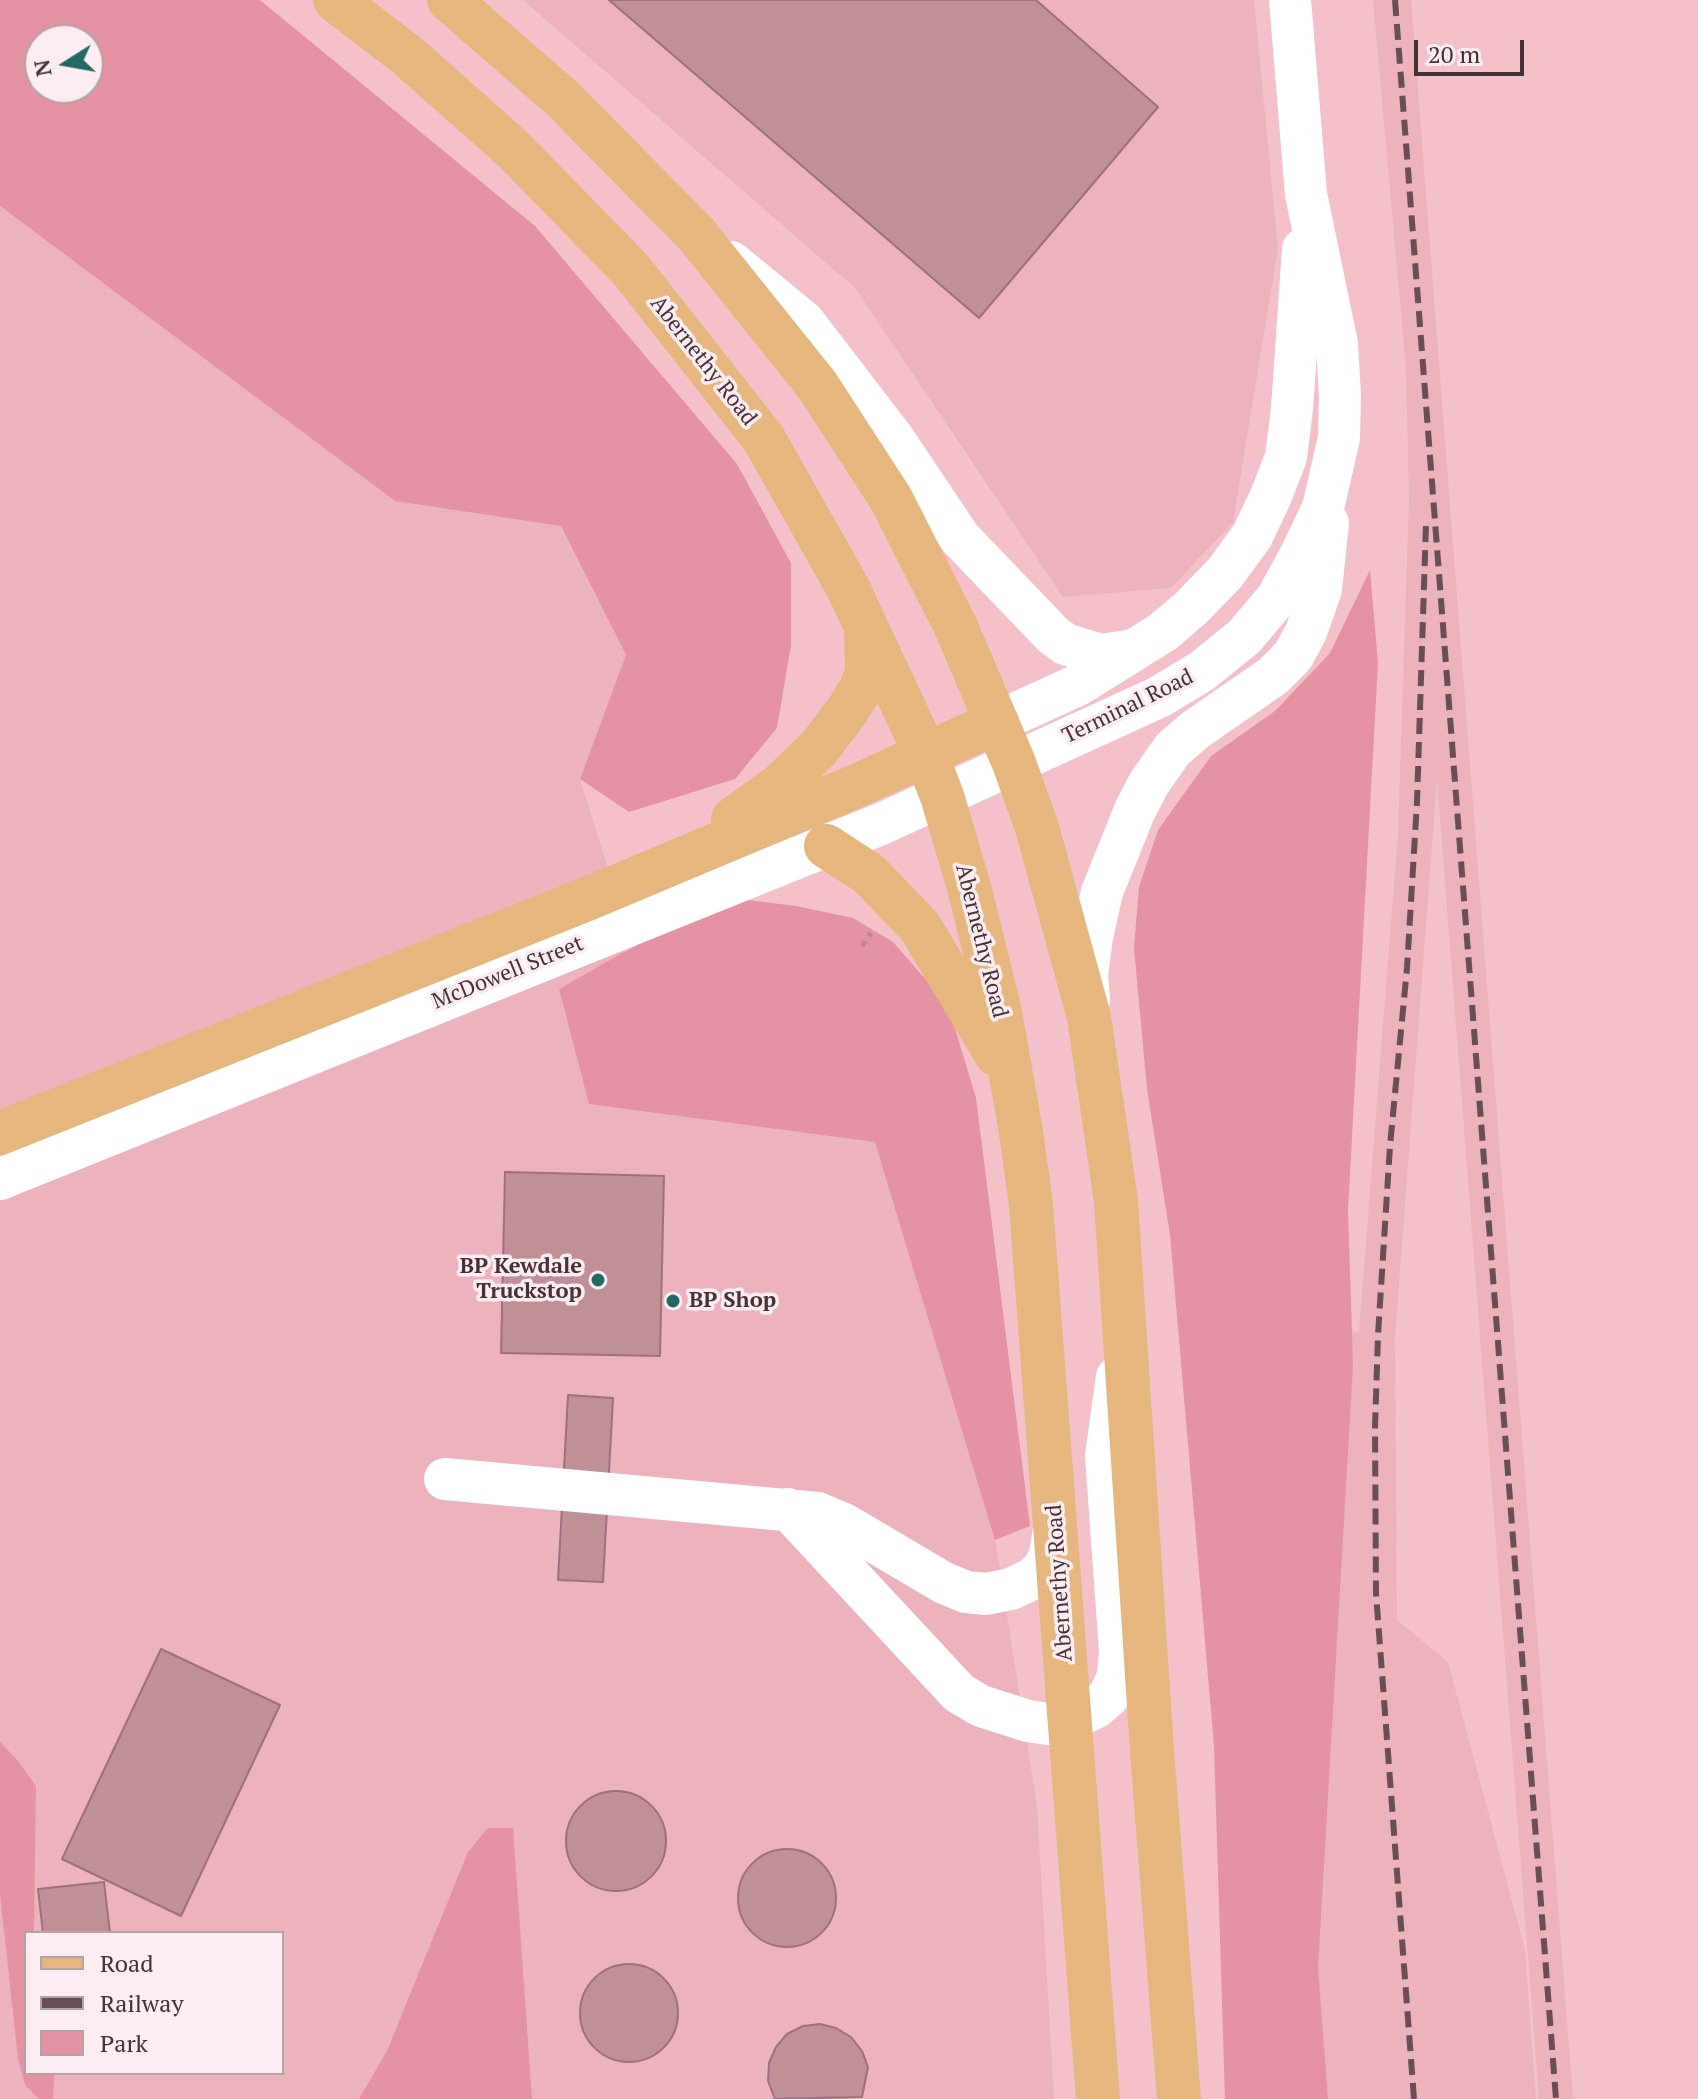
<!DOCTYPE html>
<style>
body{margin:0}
#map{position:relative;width:1698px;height:2099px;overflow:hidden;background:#f4c1cb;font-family:"PT Serif",serif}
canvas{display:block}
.legend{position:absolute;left:24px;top:1931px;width:260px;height:144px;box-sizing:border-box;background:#fdedf0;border:2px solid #b3a2a6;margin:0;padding:10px 14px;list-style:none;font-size:24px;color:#453236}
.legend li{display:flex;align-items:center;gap:16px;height:40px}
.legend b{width:40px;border:2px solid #b3a2a6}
.north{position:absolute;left:24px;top:24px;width:80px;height:80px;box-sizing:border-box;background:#fdedf0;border:2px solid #b3a2a6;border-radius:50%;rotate:259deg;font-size:22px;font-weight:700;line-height:32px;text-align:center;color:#453236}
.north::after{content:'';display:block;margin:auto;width:28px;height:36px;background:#226b64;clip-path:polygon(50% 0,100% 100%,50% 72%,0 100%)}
.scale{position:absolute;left:1414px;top:40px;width:110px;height:36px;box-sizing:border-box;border:4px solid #453236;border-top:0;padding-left:10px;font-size:24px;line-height:28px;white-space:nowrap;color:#453236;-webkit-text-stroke:6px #fdedf0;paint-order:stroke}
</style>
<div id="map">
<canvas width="1698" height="2099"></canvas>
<ul class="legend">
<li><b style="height:10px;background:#e5b67d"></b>Road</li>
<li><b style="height:10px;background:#694f54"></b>Railway</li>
<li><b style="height:22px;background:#e492a4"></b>Park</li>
</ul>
<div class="north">N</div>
<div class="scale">20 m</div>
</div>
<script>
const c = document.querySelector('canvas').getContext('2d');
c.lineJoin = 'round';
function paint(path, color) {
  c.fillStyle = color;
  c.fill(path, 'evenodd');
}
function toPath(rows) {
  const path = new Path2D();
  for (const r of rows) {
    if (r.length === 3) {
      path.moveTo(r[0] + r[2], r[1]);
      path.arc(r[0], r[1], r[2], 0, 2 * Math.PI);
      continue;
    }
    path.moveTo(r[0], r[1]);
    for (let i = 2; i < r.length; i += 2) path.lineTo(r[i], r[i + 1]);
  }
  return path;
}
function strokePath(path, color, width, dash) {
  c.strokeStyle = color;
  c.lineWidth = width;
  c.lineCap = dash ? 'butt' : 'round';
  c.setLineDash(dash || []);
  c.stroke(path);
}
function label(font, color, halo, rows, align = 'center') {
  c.font = font + ' "PT Serif",serif';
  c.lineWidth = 7;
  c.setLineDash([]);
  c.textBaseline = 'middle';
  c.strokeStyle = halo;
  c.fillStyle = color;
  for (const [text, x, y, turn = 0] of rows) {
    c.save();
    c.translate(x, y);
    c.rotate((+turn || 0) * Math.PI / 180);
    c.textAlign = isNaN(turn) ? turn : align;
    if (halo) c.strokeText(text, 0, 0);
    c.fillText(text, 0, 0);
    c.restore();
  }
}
paint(toPath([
 [523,0,1254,0,1278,248,1233,522,1171,588,1063,597,855,288],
 [1373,0,1411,0,1573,2099,1539,2099,1437,779,1395,1337,1397,1620,1448,1662,1525,1950,1536,2099,1258,2099,1184,1304,1359,1332,1398,833,1409,501,1406,368],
 [0,206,395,501,561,526,626,655,580,779,607,865,624,952,559,989,589,1103,875,1142,990,1507,1037,1806,1054,2099,0,2099],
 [26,1933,282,1933,282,2073,26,2073]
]), '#ecb2bd');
paint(toPath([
 [0,0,260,0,535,226,737,464,791,563,791,645,777,728,735,779,629,812,580,779,626,655,561,526,395,501,0,206],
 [88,40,88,88,40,88,40,40],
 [1370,570,1378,663,1348,1210,1353,1365,1318,1968,1328,2099,1225,2099,1214,1746,1170,1235,1147,1089,1134,948,1139,887,1158,830,1211,756,1275,711,1330,653],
 [731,898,796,906,853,918,893,942,948,1005,976,1098,1030,1526,995,1540,875,1142,589,1104,559,989,624,952],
 [0,1742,18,1761,36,1786,34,1933,26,1933,26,2073,54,2073,53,2099,39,2099,25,2085,18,2058,0,1894],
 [488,1828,513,1828,532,2099,359,2099,387,2051,468,1852]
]), '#e492a4');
const building = toPath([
 [609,0,1036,0,1158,107,979,318,609,0],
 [505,1172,664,1176,660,1356,501,1353,505,1172],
 [568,1395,613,1398,603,1582,558,1580,568,1395],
 [161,1649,280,1705,181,1916,62,1859,161,1649],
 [616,1841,50],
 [787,1898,49],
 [104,1882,110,1933,43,1933,38,1889,104,1882],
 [629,2013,49],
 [820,2024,836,2028,851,2037,862,2051,868,2067,862,2097,775,2099,768,2081,769,2063,776,2047,787,2034,803,2026,820,2024]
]);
paint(building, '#c09099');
strokePath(building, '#9e717a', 2);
strokePath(toPath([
 [862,946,871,933]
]), '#b38c93', 5, [6, 6]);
strokePath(toPath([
 [731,262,804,322,893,438,960,538,1053,635,1065,644,1101,655,1134,650],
 [997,722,1078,685,1163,632,1191,608,1225,573,1252,536,1271,496,1286,457,1292,409,1303,249],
 [1089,1000,1087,975,1092,937,1102,892,1135,810,1149,783,1173,749,1195,730,1273,676,1293,656,1306,632,1321,589,1328,523],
 [0,1179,881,824,1159,697,1202,671,1244,637,1277,598,1300,556,1323,508,1339,438,1340,396,1337,344,1306,194,1290,0],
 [445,1479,818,1513,844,1524,944,1583,966,1592,986,1594,1011,1589,1032,1579,1044,1568,1050,1554,1055,1523],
 [788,1509,959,1693,981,1706,1028,1721,1048,1724,1069,1720,1095,1708,1109,1696,1118,1677,1120,1651,1106,1456,1117,1377]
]), '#fff', 42);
strokePath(toPath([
 [335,0,408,56,514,150,631,270,764,439,848,588,926,755,942,796,969,887,1000,1012,1021,1132,1031,1205,1098,2099],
 [449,0,564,100,696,234,817,385,891,499,955,625,1014,763,1037,828,1089,1017,1116,1201,1152,1751,1179,2099],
 [733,819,780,785,818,749,847,711,860,690,867,673,866,628],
 [826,846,869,874,920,927,996,1054],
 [0,1133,587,899,854,787,997,722]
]), '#e5b67d', 44);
strokePath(toPath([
 [1395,0,1556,2099],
 [1414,2099,1376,1593,1375,1428,1378,1335,1390,1146,1407,968,1417,802,1426,524]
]), '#694f54', 6, [16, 8]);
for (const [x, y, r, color] of [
 [598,1280,8,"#226b64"],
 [673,1301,8,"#226b64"]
]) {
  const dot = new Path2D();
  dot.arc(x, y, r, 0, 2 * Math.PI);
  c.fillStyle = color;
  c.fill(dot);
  strokePath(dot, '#fdedf0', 3);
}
label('22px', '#453236', '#fdedf0', [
 ["Abernethy Road",703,361,52],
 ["Terminal Road",1128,707,-26],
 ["Abernethy Road",981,941,76],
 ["McDowell Street",508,973,-22],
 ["Abernethy Road",1060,1583,-94]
]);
label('bold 22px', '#453236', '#fdedf0', [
 ["BP Kewdale",582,1267],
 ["Truckstop",582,1292],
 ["BP Shop",689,1301,"left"]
], 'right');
</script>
